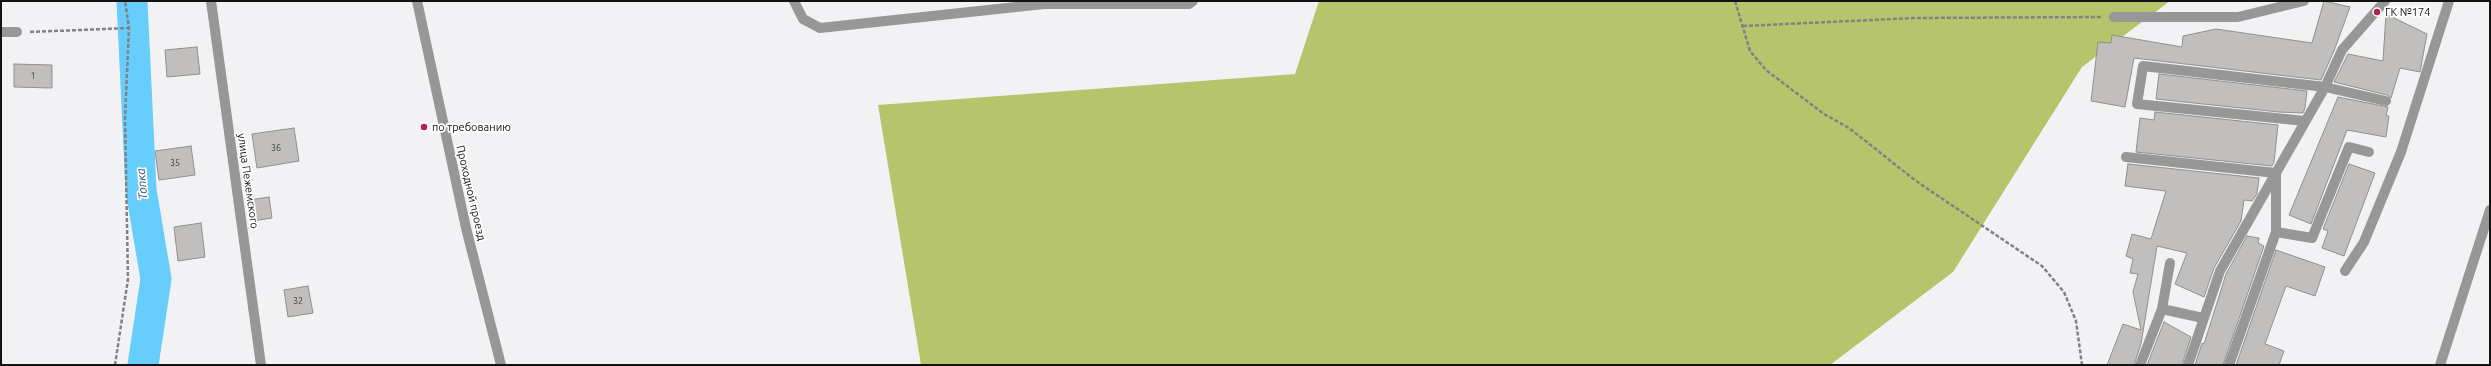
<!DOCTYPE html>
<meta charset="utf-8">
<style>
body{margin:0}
#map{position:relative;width:2491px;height:366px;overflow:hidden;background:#f2f2f5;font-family:Ubuntu,sans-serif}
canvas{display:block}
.frame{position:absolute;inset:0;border:2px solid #131314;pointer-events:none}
</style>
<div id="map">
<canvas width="2491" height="366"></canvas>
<div class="frame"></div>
</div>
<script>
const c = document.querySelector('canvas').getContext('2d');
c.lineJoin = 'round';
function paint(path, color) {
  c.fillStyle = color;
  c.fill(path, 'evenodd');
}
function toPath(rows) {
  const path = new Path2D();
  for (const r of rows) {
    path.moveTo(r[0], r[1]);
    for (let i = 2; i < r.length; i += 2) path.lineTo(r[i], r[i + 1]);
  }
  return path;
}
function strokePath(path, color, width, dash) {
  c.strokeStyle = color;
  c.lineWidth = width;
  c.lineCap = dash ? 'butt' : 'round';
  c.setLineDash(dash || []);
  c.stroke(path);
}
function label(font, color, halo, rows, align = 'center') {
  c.font = font + ' Ubuntu,sans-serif';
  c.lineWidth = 3.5;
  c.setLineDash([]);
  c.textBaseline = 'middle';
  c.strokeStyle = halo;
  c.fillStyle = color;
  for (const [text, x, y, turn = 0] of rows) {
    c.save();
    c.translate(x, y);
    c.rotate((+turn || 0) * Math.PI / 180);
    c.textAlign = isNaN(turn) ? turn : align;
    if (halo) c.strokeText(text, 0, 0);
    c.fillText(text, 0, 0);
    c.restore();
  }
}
paint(toPath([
 [1319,1,2170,1,2082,67,1953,272,1830,365,921,365,878,105,1295,74]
]), '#b6c56b');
strokePath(toPath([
 [132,1,141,190,156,279,143,365]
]), '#67cdfd', 31);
const building = toPath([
 [2324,1,2350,7,2334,51,2321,80,2134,58,2125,107,2091,101,2098,42,2111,43,2112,35,2182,47,2183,36,2216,29,2312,43,2324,1],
 [2386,14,2427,34,2420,72,2400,68,2391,98,2387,95,2334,82,2348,54,2383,61,2386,14],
 [197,47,200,74,167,77,165,50,197,47],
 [14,64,52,65,52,88,14,87,14,64],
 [2159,74,2307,91,2305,108,2303,113,2279,112,2156,99,2159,74],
 [2338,97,2388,107,2386,116,2389,116,2386,137,2347,130,2311,224,2289,215,2338,97],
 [2155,112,2278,125,2274,162,2272,166,2136,152,2140,118,2154,120,2155,112],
 [294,128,299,161,257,168,252,134,294,128],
 [191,146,195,175,159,180,155,151,191,146],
 [2128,164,2259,178,2257,194,2252,201,2244,200,2241,221,2214,268,2204,297,2175,284,2187,253,2157,246,2141,344,2134,365,2107,365,2123,324,2141,330,2133,292,2138,274,2130,273,2133,259,2126,256,2132,234,2151,239,2166,191,2125,186,2128,164],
 [2349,164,2375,173,2344,256,2322,248,2328,231,2323,229,2349,164],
 [269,197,272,218,253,221,250,200,269,197],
 [201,223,205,257,178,261,174,227,201,223],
 [2247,236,2259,238,2258,243,2264,246,2223,365,2195,365,2202,343,2204,344,2226,274,2247,236],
 [2276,250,2325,267,2315,296,2286,286,2265,344,2284,351,2279,365,2236,365,2276,250],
 [308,286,313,313,288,317,284,290,308,286],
 [2164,322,2191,337,2182,365,2147,365,2164,322]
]);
paint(building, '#c1bfbd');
strokePath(building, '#918f8c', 1);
strokePath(toPath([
 [1735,1,1750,51,1766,70,1824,114,1849,128,1916,181,2042,266,2064,292,2076,321,2082,365],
 [1743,26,1915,18,2102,17],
 [30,32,129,28],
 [115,365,128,279,125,119,129,28,125,1]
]), '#828284', 2.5, [4, 2]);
strokePath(toPath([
 [2114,17,2238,17,2304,1],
 [2305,121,2137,104,2143,66,2325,87,2386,101],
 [2126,157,2276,173,2276,232,2229,365],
 [2276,232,2312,238,2349,147,2369,152],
 [2345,271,2364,242,2401,152,2449,1],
 [2162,309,2203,318],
 [2140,365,2162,309,2170,263],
 [2188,365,2220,271,2325,87,2342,50,2385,1],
 [2440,365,2490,210]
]), '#989797', 10);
strokePath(toPath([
 [211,1,261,365],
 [794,1,803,19,820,28,1044,4,1189,4,1193,1],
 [1,32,17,32]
]), '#989797', 10);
strokePath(toPath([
 [417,1,466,228,501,365]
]), '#989797', 10);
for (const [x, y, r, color] of [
 [2377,12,4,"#b52448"],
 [424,127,4,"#b52448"]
]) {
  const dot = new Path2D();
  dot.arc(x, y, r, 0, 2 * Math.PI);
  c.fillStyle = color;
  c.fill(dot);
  strokePath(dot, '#fff', 1.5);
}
label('9px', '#3e3e3e', null, [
 ["1",33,76],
 ["36",276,148],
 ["35",175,163],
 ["32",298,301]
]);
label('11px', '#131314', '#fff', [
 ["ГК №174",2385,12],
 ["по требованию",432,127]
], 'left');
label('11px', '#131314', '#fff', [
 ["улица Пежемского",248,181,82],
 ["Проходной проезд",471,193,77]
]);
label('italic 12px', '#295469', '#fff', [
 ["Топка",142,184,-95]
]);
</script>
